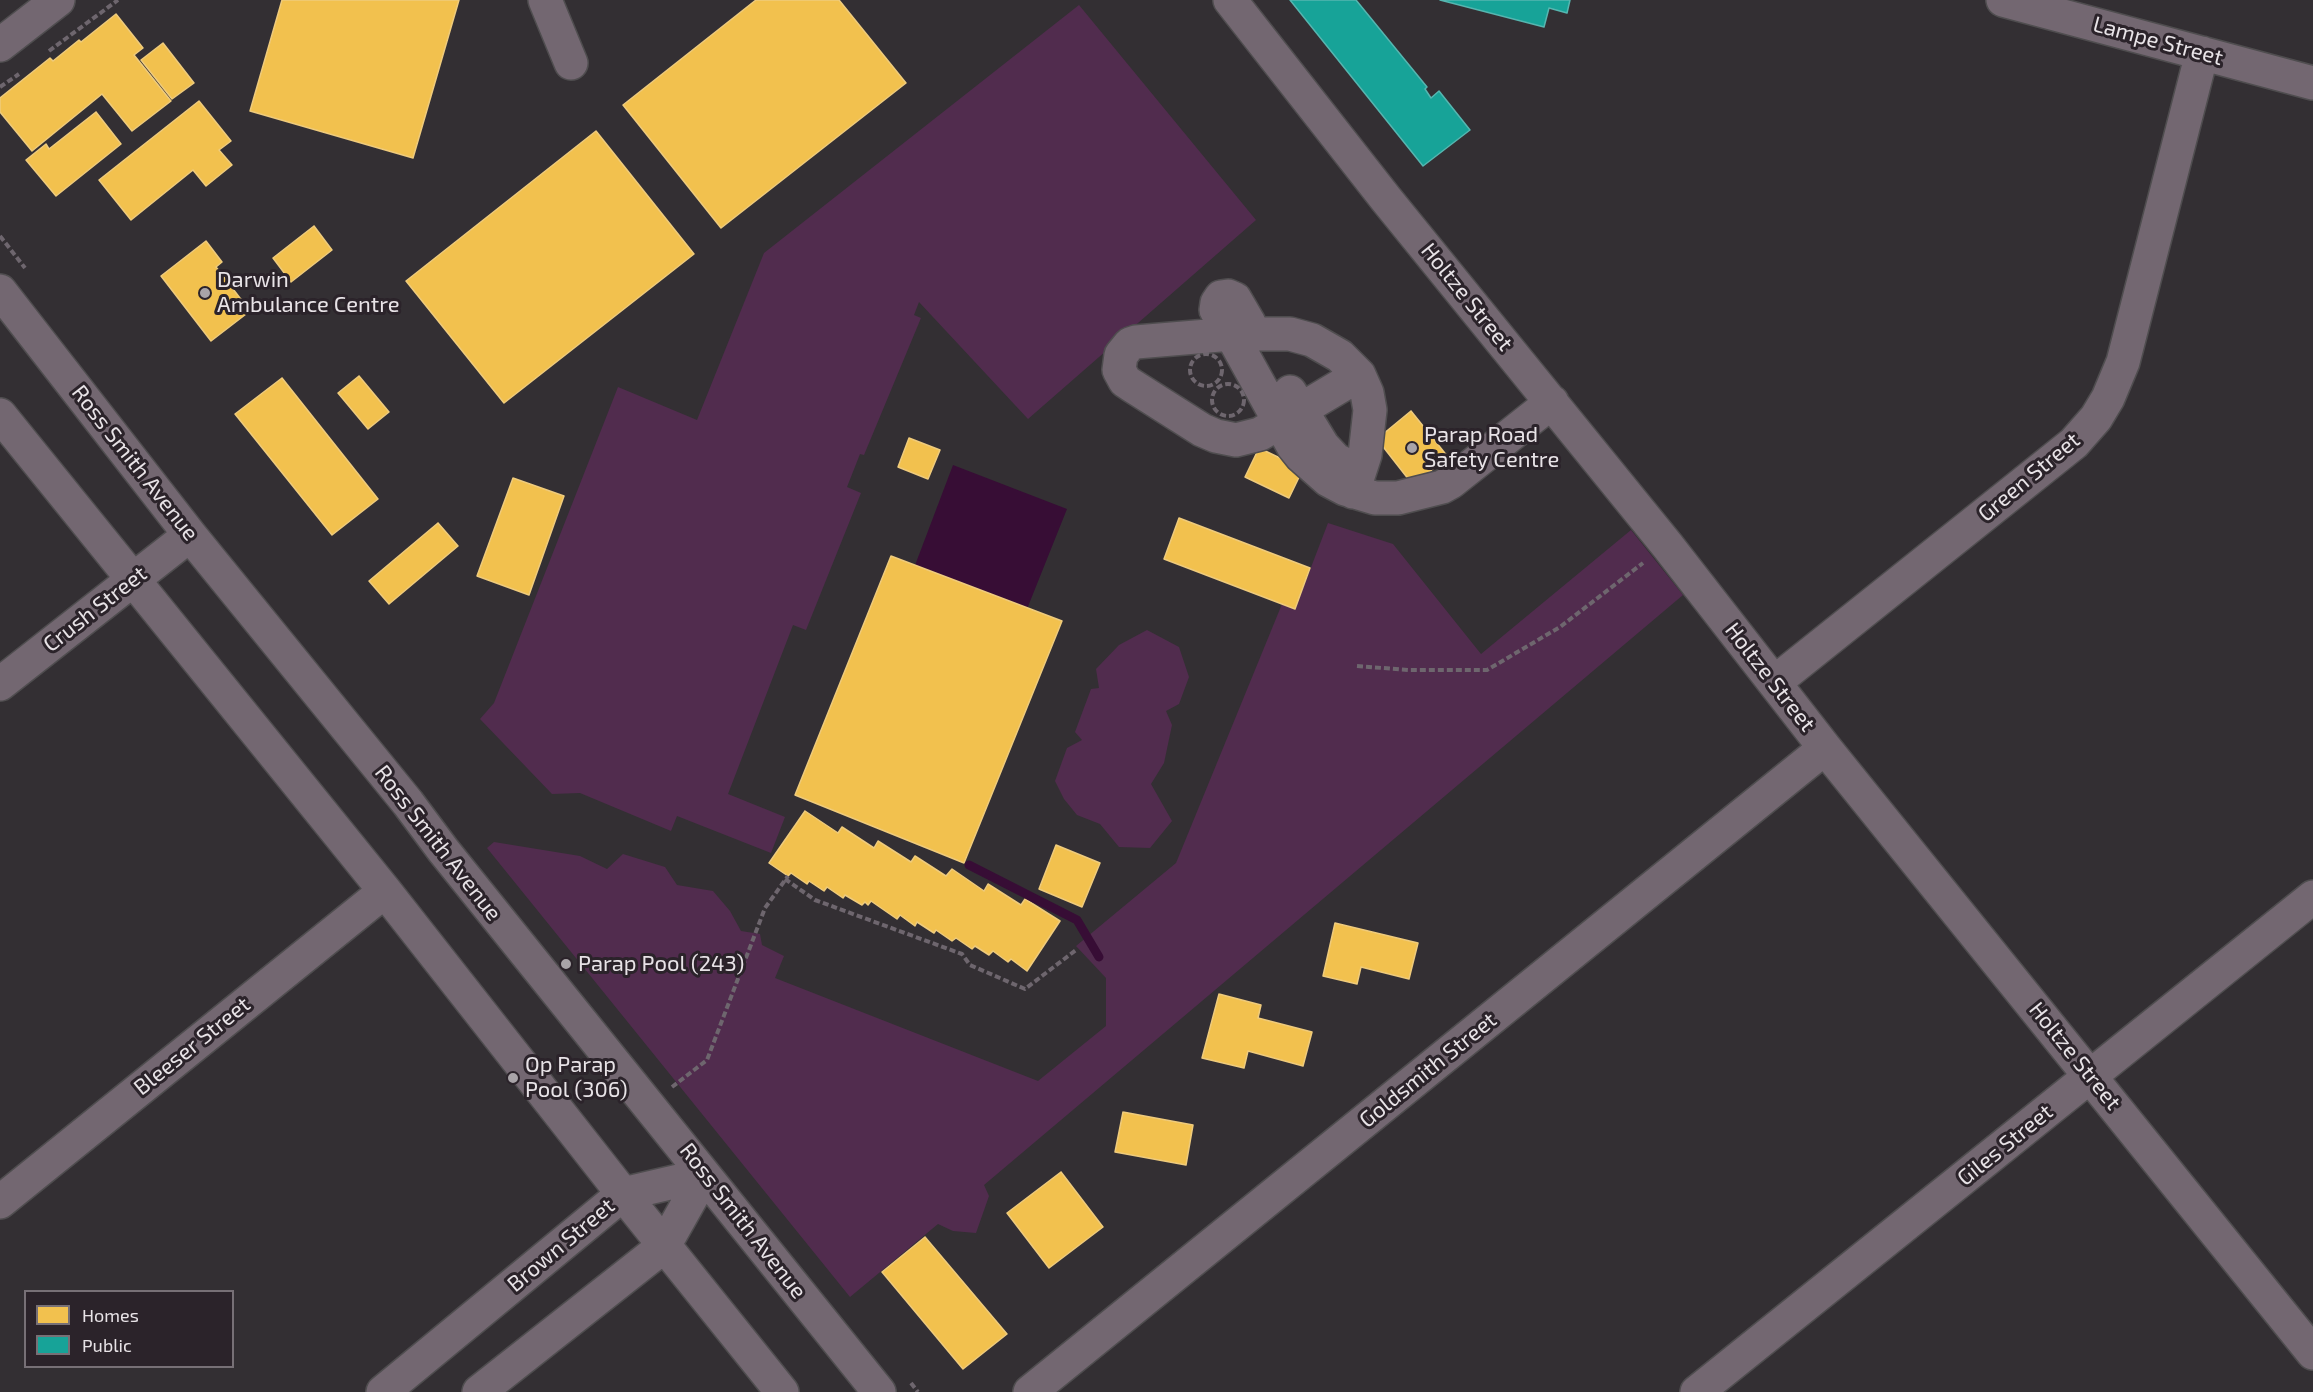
<!DOCTYPE html>
<style>
body{margin:0}
#map{position:relative;width:2313px;height:1392px;overflow:hidden;background:#332f33;font-family:"Exo 2",sans-serif}
canvas{display:block}
.legend{position:absolute;left:24px;top:1290px;width:210px;height:78px;box-sizing:border-box;background:#2b232a;border:2px solid #777076;margin:0;padding:8px 10px;list-style:none;font-size:18px;color:#e8e3e7}
.legend li{display:flex;align-items:center;gap:12px;height:30px}
.legend b{width:30px;border:2px solid #777076}
</style>
<div id="map">
<canvas width="2313" height="1392"></canvas>
<ul class="legend">
<li><b style="height:16px;background:#f2c14e"></b>Homes</li>
<li><b style="height:16px;background:#17a398"></b>Public</li>
</ul>
</div>
<script>
const c = document.querySelector('canvas').getContext('2d');
c.lineJoin = 'round';
function paint(path, color) {
  c.fillStyle = color;
  c.fill(path, 'evenodd');
}
function toPath(rows) {
  const path = new Path2D();
  for (const r of rows) {
    if (r.length === 3) {
      path.moveTo(r[0] + r[2], r[1]);
      path.arc(r[0], r[1], r[2], 0, 2 * Math.PI);
      continue;
    }
    path.moveTo(r[0], r[1]);
    for (let i = 2; i < r.length; i += 2) path.lineTo(r[i], r[i + 1]);
  }
  return path;
}
function strokePath(path, color, width, dash) {
  c.strokeStyle = color;
  c.lineWidth = width;
  c.lineCap = dash ? 'butt' : 'round';
  c.setLineDash(dash || []);
  c.stroke(path);
}
function label(font, color, halo, rows, align = 'center') {
  c.font = font + ' "Exo 2",sans-serif';
  c.lineWidth = 6;
  c.setLineDash([]);
  c.textBaseline = 'middle';
  c.strokeStyle = halo;
  c.fillStyle = color;
  for (const [text, x, y, turn = 0] of rows) {
    c.save();
    c.translate(x, y);
    c.rotate((+turn || 0) * Math.PI / 180);
    c.textAlign = isNaN(turn) ? turn : align;
    if (halo) c.strokeText(text, 0, 0);
    c.fillText(text, 0, 0);
    c.restore();
  }
}
paint(toPath([
 [1079,5,1256,220,1028,419,919,302,914,315,921,318,864,455,860,454,847,487,861,493,806,630,793,625,728,794,785,817,771,853,677,816,671,831,580,793,552,794,480,719,494,703,618,387,697,420,764,253],
 [1328,523,1393,544,1481,654,1631,530,1683,595,984,1185,989,1196,976,1233,953,1231,938,1224,850,1297,487,848,494,842,580,856,607,869,623,854,665,867,677,885,713,891,730,911,741,931,760,934,762,945,784,956,775,978,1038,1081,1106,1026,1106,978,1076,946,1176,863,1282,604,1295,609],
 [1147,630,1179,647,1189,677,1179,704,1166,711,1172,725,1164,763,1151,784,1172,821,1150,848,1119,847,1100,824,1077,815,1064,799,1055,781,1067,748,1082,740,1075,732,1091,689,1099,688,1096,669,1119,645]
]), '#512c4e');
paint(toPath([
 [953,465,1067,509,977,734,867,692]
]), '#370d35');
const homes = toPath([
 [282,0,459,0,413,158,250,111,282,0],
 [756,0,839,0,906,83,721,228,623,105,756,0],
 [116,14,143,48,134,55,171,101,132,131,102,94,32,151,0,112,0,98,50,58,53,61,79,40,81,42,116,14],
 [163,43,194,83,172,99,141,60,163,43],
 [199,101,231,141,219,150,232,165,206,186,193,170,131,220,99,180,199,101],
 [96,112,121,144,56,196,26,160,46,144,49,149,96,112],
 [596,131,694,254,504,403,406,281,596,131],
 [314,226,332,250,291,282,273,258,314,226],
 [206,241,222,262,216,267,250,311,211,341,161,276,206,241],
 [359,376,389,412,368,429,338,393,359,376],
 [282,378,378,499,332,535,235,414,282,378],
 [1411,411,1448,457,1413,485,1377,439,1411,411],
 [909,438,940,450,928,479,898,467,909,438],
 [1259,448,1303,469,1289,498,1245,477,1259,448],
 [513,478,564,496,529,595,477,576,513,478],
 [1179,518,1310,568,1295,609,1164,559,1179,518],
 [438,523,458,546,389,604,369,581,438,523],
 [891,556,1062,621,964,863,795,795,891,556],
 [805,811,838,833,842,827,874,848,878,841,911,862,915,856,946,876,952,869,984,891,988,884,1021,905,1025,899,1060,921,1027,971,1011,959,1008,962,993,951,989,955,975,946,972,949,956,938,952,941,936,930,934,933,917,922,915,926,900,915,897,919,871,901,868,905,865,902,862,905,845,895,843,898,827,887,824,891,809,881,807,884,791,873,788,876,769,863,805,811],
 [1056,845,1100,863,1082,907,1039,889,1056,845],
 [1335,923,1418,943,1409,979,1361,967,1357,984,1323,976,1335,923],
 [1219,994,1261,1005,1258,1018,1312,1032,1303,1066,1248,1051,1244,1068,1202,1058,1219,994],
 [1123,1112,1193,1125,1186,1165,1115,1152,1123,1112],
 [1061,1172,1103,1227,1049,1268,1007,1213,1061,1172],
 [925,1237,1007,1334,963,1369,882,1272,925,1237]
]);
paint(homes, '#f2c14e');
strokePath(homes, '#efcb7c', 1.5);
const public = toPath([
 [1290,0,1356,0,1427,87,1425,89,1431,98,1439,91,1470,130,1423,166,1290,0],
 [1440,0,1570,0,1567,13,1549,8,1544,27,1440,0]
]);
paint(public, '#17a398');
strokePath(public, '#56b6b0', 1.5);
strokePath(toPath([
 [969,865,1077,920,1099,957]
]), '#370d35', 9);
const minor = toPath([
 [545,0,571,63],
 [1230,0,1386,199,1667,545,1825,748,2313,1353],
 [2003,0,2313,83],
 [0,45,58,0],
 [0,291,190,535,408,803,443,850,879,1392],
 [1231,333,1216,310,1217,303,1221,297,1228,296,1235,299,1249,323],
 [1232,334,1136,342,1130,344,1121,355,1119,370,1125,381,1131,385,1202,430,1216,436,1236,440,1260,434,1359,375],
 [1254,334,1290,334,1312,340,1340,356,1359,375,1367,393,1370,410,1365,455,1353,492],
 [1235,341,1293,446,1301,456,1328,480,1345,489,1375,498,1398,498,1442,487,1451,482,1552,402],
 [1290,392,1323,446,1336,460,1359,471],
 [0,415,385,891,623,1194,782,1392],
 [1775,682,2074,443,2096,418,2108,398,2123,362,2202,53],
 [0,684,190,535],
 [0,1202,385,891],
 [383,1392,623,1194,704,1175],
 [479,1392,664,1246,704,1175],
 [1030,1392,1825,748],
 [1697,1392,2313,897]
]);
strokePath(minor, '#4f4d4f', 36);
strokePath(toPath([
 [49,51,118,0],
 [0,87,19,74],
 [0,236,25,268],
 [1206,370,16],
 [1228,400,16],
 [1357,666,1408,670,1487,670,1560,627,1643,563],
 [785,879,815,900,962,954,970,965,1025,989,1076,950],
 [672,1087,707,1060,765,908,788,876],
 [911,1383,918,1392]
]), '#6e666e', 4, [6, 3]);
strokePath(minor, '#736771', 33);
for (const [x, y, r, color] of [
 [205,293,6,"#a9a4a8"],
 [1412,448,6,"#a9a4a8"],
 [566,964,6,"#a9a4a8"],
 [513,1078,6,"#a9a4a8"]
]) {
  const dot = new Path2D();
  dot.arc(x, y, r, 0, 2 * Math.PI);
  c.fillStyle = color;
  c.fill(dot);
  strokePath(dot, '#2b232a', 2);
}
label('22px', '#e8e3e7', '#2b232a', [
 ["Lampe Street",2158,41,15],
 ["Holtze Street",1467,297,51],
 ["Ross Smith Avenue",135,463,52],
 ["Green Street",2029,477,-40],
 ["Crush Street",95,609,-38],
 ["Holtze Street",1770,677,52],
 ["Ross Smith Avenue",438,843,52],
 ["Bleeser Street",192,1046,-39],
 ["Holtze Street",2075,1056,51],
 ["Goldsmith Street",1428,1070,-39],
 ["Giles Street",2005,1145,-39],
 ["Ross Smith Avenue",743,1221,52],
 ["Brown Street",561,1245,-40]
]);
label('22px', '#e8e3e7', '#2b232a', [
 ["Darwin",217,280],
 ["Ambulance Centre",217,305],
 ["Parap Road",1424,435],
 ["Safety Centre",1424,460],
 ["Parap Pool (243)",578,964],
 ["Op Parap",525,1065],
 ["Pool (306)",525,1090]
], 'left');
</script>
